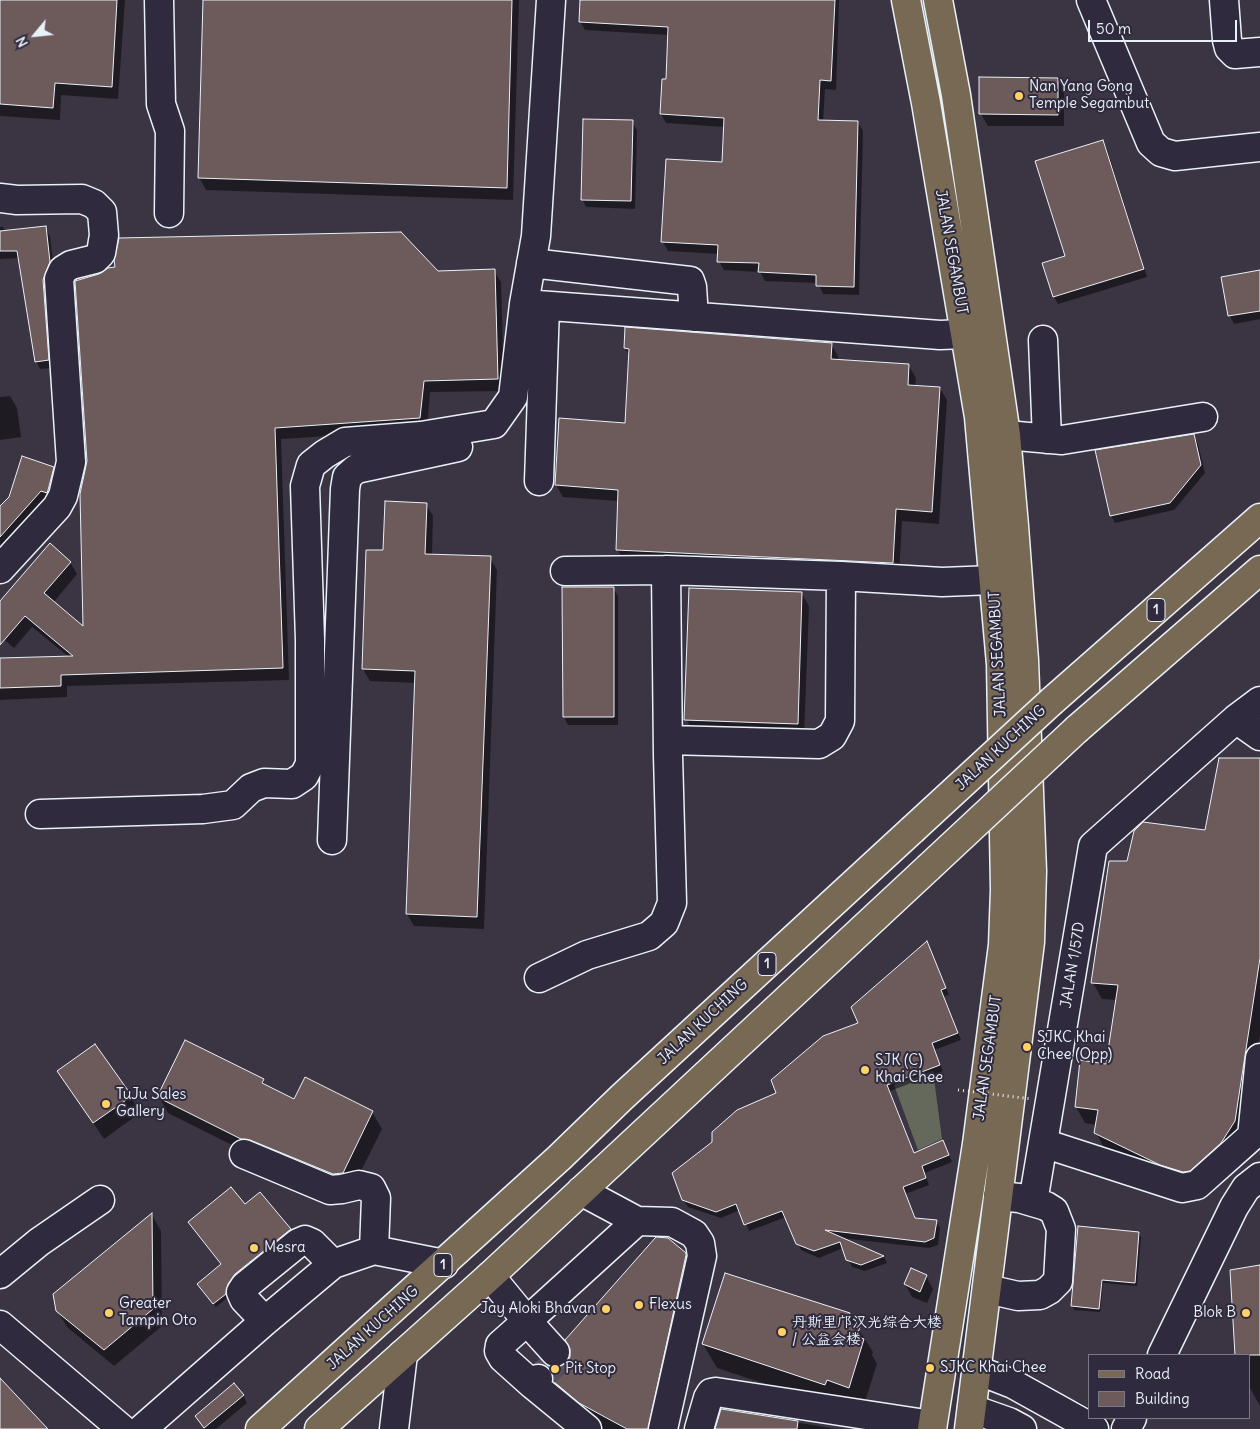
<!DOCTYPE html>
<meta charset="utf-8">
<style>
body{margin:0}
#map{position:relative;width:1260px;height:1429px;overflow:hidden;background:#3b3443;font-family:Delius,sans-serif}
canvas{display:block}
.legend{position:absolute;left:1088px;top:1354px;width:162px;height:65px;box-sizing:border-box;background:#2f2a3d;border:1px solid #797a88;margin:0;padding:6px 9px;list-style:none;font-size:15px;color:#e8f1f8}
.legend li{display:flex;align-items:center;gap:10px;height:25px}
.legend b{width:25px;border:1px solid #797a88}
.north{position:absolute;left:10px;top:10px;width:50px;height:50px;-webkit-text-stroke:4px #2f2a3d;paint-order:stroke;rotate:242deg;font-size:14px;font-weight:700;line-height:20px;text-align:center;color:#e8f1f8}
.north::after{content:'';display:block;margin:auto;width:18px;height:22px;background:#e8f1f8;clip-path:polygon(50% 0,100% 100%,50% 72%,0 100%)}
.scale{position:absolute;left:1088px;top:20px;width:149px;height:22px;box-sizing:border-box;border:2px solid #e8f1f8;border-top:0;padding-left:6px;font-size:15px;line-height:18px;white-space:nowrap;color:#e8f1f8;-webkit-text-stroke:4px #2f2a3d;paint-order:stroke}
</style>
<div id="map">
<canvas width="1260" height="1429"></canvas>
<ul class="legend">
<li><b style="height:6px;background:#776954"></b>Road</li>
<li><b style="height:14px;background:#6d5a5a"></b>Building</li>
</ul>
<div class="north">N</div>
<div class="scale">50 m</div>
</div>
<script>
const c = document.querySelector('canvas').getContext('2d');
c.lineJoin = 'round';
function paint(path, color) {
  c.fillStyle = color;
  c.fill(path, 'evenodd');
}
function toPath(rows) {
  const path = new Path2D();
  for (const r of rows) {
    path.moveTo(r[0], r[1]);
    for (let i = 2; i < r.length; i += 2) path.lineTo(r[i], r[i + 1]);
  }
  return path;
}
function strokePath(path, color, width, dash) {
  c.strokeStyle = color;
  c.lineWidth = width;
  c.lineCap = dash ? 'butt' : 'round';
  c.setLineDash(dash || []);
  c.stroke(path);
}
function label(font, color, halo, rows, align = 'center') {
  c.font = font + ' Delius,"LXGW WenKai TC",sans-serif';
  c.lineWidth = 4;
  c.setLineDash([]);
  c.textBaseline = 'middle';
  c.strokeStyle = halo;
  c.fillStyle = color;
  for (const [text, x, y, turn = 0] of rows) {
    c.save();
    c.translate(x, y);
    c.rotate((+turn || 0) * Math.PI / 180);
    c.textAlign = isNaN(turn) ? turn : align;
    if (halo) c.strokeText(text, 0, 0);
    c.fillText(text, 0, 0);
    c.restore();
  }
}
paint(toPath([
 [933,1071,942,1139,918,1150,894,1085]
]), '#64695b');
paint(toPath([
 [0,0,125,0,118,99,61,95,60,120,0,116],
 [204,0,519,0,513,200,206,190,199,177],
 [581,0,839,0,836,90,825,89,823,122,858,122,863,131,859,295,823,294,818,283,765,281,760,272,724,270,719,261,719,254,668,251,663,242,723,164,725,127,666,123,661,114,663,80,667,80,669,35,585,30,580,21],
 [1057,79,1064,91,1064,126,988,126,981,114],
 [632,122,637,130,635,209,586,207,582,199],
 [1103,141,1107,149,1147,277,1058,304,1054,297],
 [0,227,3,227,6,232,45,228,50,236,54,271,52,368,40,369,36,361,20,258,0,259],
 [494,271,501,282,504,391,430,392,427,430,281,439,289,680,67,686,67,697,0,700,0,660,69,657,32,627,14,648,0,636,0,599,2,601,70,562,77,574,53,603,84,628,81,494,438,272],
 [1260,271,1260,319,1234,324,1230,316,1223,278],
 [831,344,838,356,838,361,909,366,916,378,915,387,940,388,947,400,939,524,902,521,899,575,624,562,617,549,619,501,563,497,556,485,626,424,630,357,625,348],
 [10,396,17,408,21,437,0,440,0,397],
 [1194,436,1198,444,1205,473,1174,510,1115,523,1111,515],
 [53,468,60,480,55,503,0,556,0,508],
 [426,504,433,516,432,555,490,558,497,570,484,929,414,926,407,914,416,683,370,681,363,669,384,552],
 [613,588,618,596,618,725,568,725,564,717],
 [802,594,809,606,804,736,693,732,686,719],
 [1260,759,1260,1034,1244,1138,1199,1187,1105,1149,1096,1133,1097,1125,1085,1123,1076,1107,1107,1065,1117,1000,1102,999,1093,983,1128,862,1206,831],
 [927,943,949,995,944,996,961,1040,934,1050,943,1071,890,1091,914,1154,946,1148,952,1162,925,1173,929,1185,905,1194,916,1219,936,1221,940,1228,938,1245,929,1248,840,1238,884,1257,887,1263,865,1271,852,1267,843,1248,819,1258,801,1250,786,1217,749,1231,740,1210,721,1218,688,1207,683,1200,778,1093,859,1024],
 [95,1046,131,1097,140,1113,104,1139,59,1072],
 [263,1080,266,1087,295,1101,372,1112,382,1129,352,1189,252,1155,168,1113,159,1097],
 [245,1206,289,1230,291,1234,229,1288,227,1298,216,1307,200,1288,223,1264],
 [152,1215,161,1231,162,1326,114,1366,67,1327,57,1310],
 [1139,1233,1141,1237,1137,1286,1103,1283,1100,1312,1074,1310,1072,1306],
 [685,1254,699,1278,666,1429,599,1429,568,1405,546,1366,550,1368,558,1369,567,1364],
 [1260,1266,1260,1406,1249,1386,1249,1355,1236,1355,1231,1271],
 [926,1276,933,1289,927,1303,912,1297,905,1284],
 [849,1314,873,1352,872,1355,877,1364,862,1411,839,1408,717,1368,703,1344],
 [243,1395,247,1403,216,1429,205,1429,196,1416],
 [1077,1401,1089,1408,1089,1410,1078,1404],
 [722,1410,836,1429,717,1429],
 [1103,1418,1110,1421,1112,1424,1111,1426]
]), '#0007');
const building = toPath([
 [0,0,117,0,112,87,55,83,53,108,0,104,0,0],
 [203,0,512,0,507,188,198,178,203,0],
 [580,0,835,0,831,81,820,80,818,120,858,121,854,287,816,286,816,275,758,272,759,263,717,262,718,245,661,242,666,159,722,162,724,118,660,114,662,79,666,79,668,27,579,22,580,0],
 [979,77,1058,78,1058,115,979,114,979,77],
 [583,119,633,120,631,201,581,200,583,119],
 [1103,140,1144,269,1053,297,1042,263,1065,256,1035,161,1103,140],
 [46,226,50,262,43,280,49,360,35,362,17,251,0,251,0,231,46,226],
 [401,232,438,271,495,269,498,379,424,381,420,418,275,428,283,668,61,675,61,686,0,688,0,658,73,656,25,616,0,645,0,601,50,543,71,562,44,593,83,626,80,494,87,461,75,281,99,274,108,268,115,267,114,260,119,238,401,232],
 [1260,270,1260,311,1228,316,1221,277,1260,270],
 [625,327,832,343,831,359,909,364,908,385,940,387,932,512,896,509,893,563,616,550,618,490,555,485,559,418,625,423,629,349,624,348,625,327],
 [1194,434,1201,465,1170,503,1110,516,1095,450,1194,434],
 [22,456,54,467,48,490,47,493,41,491,0,537,0,506,9,497,22,456],
 [385,501,427,503,425,554,491,556,477,917,406,914,415,671,362,669,366,550,383,550,385,501],
 [562,587,614,587,614,717,563,717,562,587],
 [689,588,802,592,798,724,684,720,689,588],
 [1219,758,1260,758,1260,958,1235,1121,1221,1143,1190,1171,1183,1172,1160,1165,1094,1133,1098,1110,1075,1107,1080,1060,1106,1064,1118,985,1091,983,1109,861,1127,861,1134,831,1143,822,1205,830,1219,758],
 [927,941,946,988,941,990,958,1033,932,1043,940,1065,887,1085,914,1153,943,1140,949,1155,922,1166,926,1178,903,1187,915,1218,937,1220,934,1238,925,1242,825,1230,884,1256,861,1265,846,1260,840,1242,814,1251,796,1244,782,1211,744,1225,736,1204,716,1212,682,1200,672,1173,712,1142,712,1132,737,1110,776,1093,771,1080,823,1036,858,1023,851,1007,927,941],
 [185,1040,264,1079,262,1083,294,1099,305,1077,373,1111,343,1173,333,1174,250,1140,241,1139,157,1097,185,1040],
 [95,1044,132,1096,93,1123,57,1071,95,1044],
 [231,1187,245,1204,260,1192,291,1229,235,1274,228,1284,226,1294,213,1304,197,1284,221,1264,188,1222,231,1187],
 [152,1213,153,1309,104,1350,56,1311,53,1294,152,1213],
 [1078,1226,1139,1232,1135,1283,1102,1280,1099,1309,1071,1306,1078,1226],
 [656,1237,668,1238,686,1253,686,1255,648,1429,627,1429,579,1403,553,1381,553,1376,550,1369,544,1365,545,1364,551,1367,558,1367,566,1363,570,1357,570,1349,565,1340,656,1237],
 [1260,1265,1260,1355,1235,1355,1230,1270,1260,1265],
 [911,1268,927,1275,920,1292,904,1284,911,1268],
 [725,1273,850,1313,846,1323,860,1327,857,1336,864,1339,849,1388,827,1380,825,1385,702,1344,725,1273],
 [0,1378,48,1429,0,1429,0,1378],
 [234,1383,244,1395,204,1428,195,1416,234,1383],
 [721,1409,798,1421,797,1429,715,1429,721,1409]
]);
paint(building, '#6d5a5a');
strokePath(building, '#e8f1f8', 1);
strokePath(toPath([
 [538,1379,557,1362,558,1358,555,1352]
]), '#55505e', 28, [28, 14]);
const minor = toPath([
 [159,0,161,104,170,131,169,213],
 [1091,0,1151,143,1161,152,1175,156,1260,147],
 [1224,0,1227,40,1229,48,1235,54,1260,52],
 [0,198,17,200,82,199,94,204,102,212,104,235,101,253,95,259,71,265,63,270,59,279,71,462,63,496,57,507,0,569],
 [531,263,690,281,692,287,694,317],
 [524,304,940,335,965,334],
 [1043,340,1047,439],
 [1006,435,1062,440,1203,417],
 [539,481,545,306],
 [565,571,666,570,841,576,942,582,993,580],
 [1236,719,1260,736],
 [668,740,819,744,832,736,840,721,841,576],
 [40,814,203,809,233,805,251,788,264,783,292,784,304,776,310,764,310,640,305,486,311,465,325,454,345,442,421,436,494,424,513,397,524,304,536,236,551,0],
 [332,840,345,489,347,477,356,469,458,447],
 [539,978,587,955,649,936,664,923,672,903,668,755,666,570],
 [1043,1143,1182,1188,1197,1185,1252,1136,1260,1058],
 [244,1154,330,1190,342,1189,359,1185,371,1188,376,1198,374,1250],
 [1033,1202,1093,846,1236,719,1260,701],
 [637,1221,672,1222,694,1234,700,1243,702,1256,663,1429],
 [0,1274,39,1242,100,1200],
 [490,1276,527,1321,637,1221,581,1191],
 [987,1289,1018,1296,1040,1295,1049,1290,1058,1281,1061,1229,1054,1211,1046,1206,1019,1198,998,1196],
 [265,1321,244,1299,241,1292,245,1286,298,1243,305,1240,312,1243,333,1264],
 [0,1325,122,1429],
 [1162,1355,1234,1207,1246,1188,1260,1177],
 [977,1370,1013,1384,1094,1429],
 [538,1379,532,1384,503,1358,499,1351,500,1345,527,1321,555,1352],
 [532,1384,587,1429],
 [972,1409,1009,1422,1022,1429],
 [142,1429,265,1321,333,1264,374,1250,444,1264],
 [394,1429,403,1354],
 [699,1429,708,1398,711,1393,716,1392,932,1425],
 [1126,1429,1132,1418]
]);
const major = toPath([
 [906,0,926,103,979,417,1001,664,1005,890,1003,945,977,1144,932,1429],
 [938,0,956,95,1006,435,1014,526,1024,660,1032,871,1030,942,969,1429]
]);
const highway = toPath([
 [1052,701,1260,518],
 [1077,729,1260,570],
 [260,1429,559,1158,622,1097,912,830],
 [319,1429,490,1276,928,868]
]);
strokePath(minor, '#e8f1f8', 31);
strokePath(major, '#e8f1f8', 31);
strokePath(highway, '#e8f1f8', 31);
strokePath(minor, '#2f2a3d', 28);
strokePath(major, '#776954', 28);
strokePath(highway, '#776954', 28);
const highwayBridge = toPath([
 [912,830,1052,701],
 [928,868,1077,729]
]);
strokePath(highwayBridge, '#e8f1f8', 31, []);
strokePath(toPath([
 [958,1090,1032,1099]
]), '#e8f1f8', 3, [1, 4]);
strokePath(highwayBridge, '#776954', 28);
for (const [x, y, r, color] of [
 [1019,96,5,"#ffd166"],
 [1027,1047,5,"#ffd166"],
 [865,1070,5,"#ffd166"],
 [106,1104,5,"#ffd166"],
 [254,1248,5,"#ffd166"],
 [639,1305,5,"#ffd166"],
 [606,1309,5,"#ffd166"],
 [109,1313,5,"#ffd166"],
 [1246,1313,5,"#ffd166"],
 [782,1332,5,"#ffd166"],
 [930,1368,5,"#ffd166"],
 [555,1369,5,"#ffd166"]
]) {
  const dot = new Path2D();
  dot.arc(x, y, r, 0, 2 * Math.PI);
  c.fillStyle = color;
  c.fill(dot);
  strokePath(dot, '#2f2a3d', 2);
}
for (const [x, y, w] of [
 [1156,610,18],
 [767,964,18],
 [443,1265,18]
]) {
  const box = new Path2D();
  box.roundRect(x - w / 2, y - 11.5, w, 23, 4);
  c.fillStyle = '#2f2a3d';
  c.fill(box);
  strokePath(box, '#e8f1f8', 1);
}
label('bold 14px', '#e8f1f8', null, [
 ["1",1156,610],
 ["1",767,964],
 ["1",443,1265]
]);
label('15px', '#e8f1f8', '#2f2a3d', [
 ["Nan Yang Gong",1029,87],
 ["Temple Segambut",1029,104],
 ["SJKC Khai",1037,1038],
 ["Chee (Opp)",1037,1055],
 ["SJK (C)",875,1061],
 ["Khai Chee",875,1078],
 ["TuJu Sales",116,1095],
 ["Gallery",116,1112],
 ["Mesra",264,1248],
 ["Greater",119,1304],
 ["Tampin Oto",119,1321],
 ["Flexus",649,1305],
 ["Jay Aloki Bhavan",596,1309,"right"],
 ["Blok B",1236,1313,"right"],
 ["丹斯里邝汉光综合大楼",792,1323],
 ["/ 公益会楼",792,1340],
 ["SJKC Khai Chee",940,1368],
 ["Pit Stop",565,1369]
], 'left');
label('15px', '#e8f1f8', '#2f2a3d', [
 ["JALAN SEGAMBUT",951,252,80],
 ["JALAN SEGAMBUT",998,654,-93],
 ["JALAN KUCHING",1001,748,-43],
 ["JALAN 1/57D",1073,965,-81],
 ["JALAN KUCHING",703,1022,-43],
 ["JALAN SEGAMBUT",988,1058,-82],
 ["JALAN KUCHING",373,1328,-42]
]);
</script>
